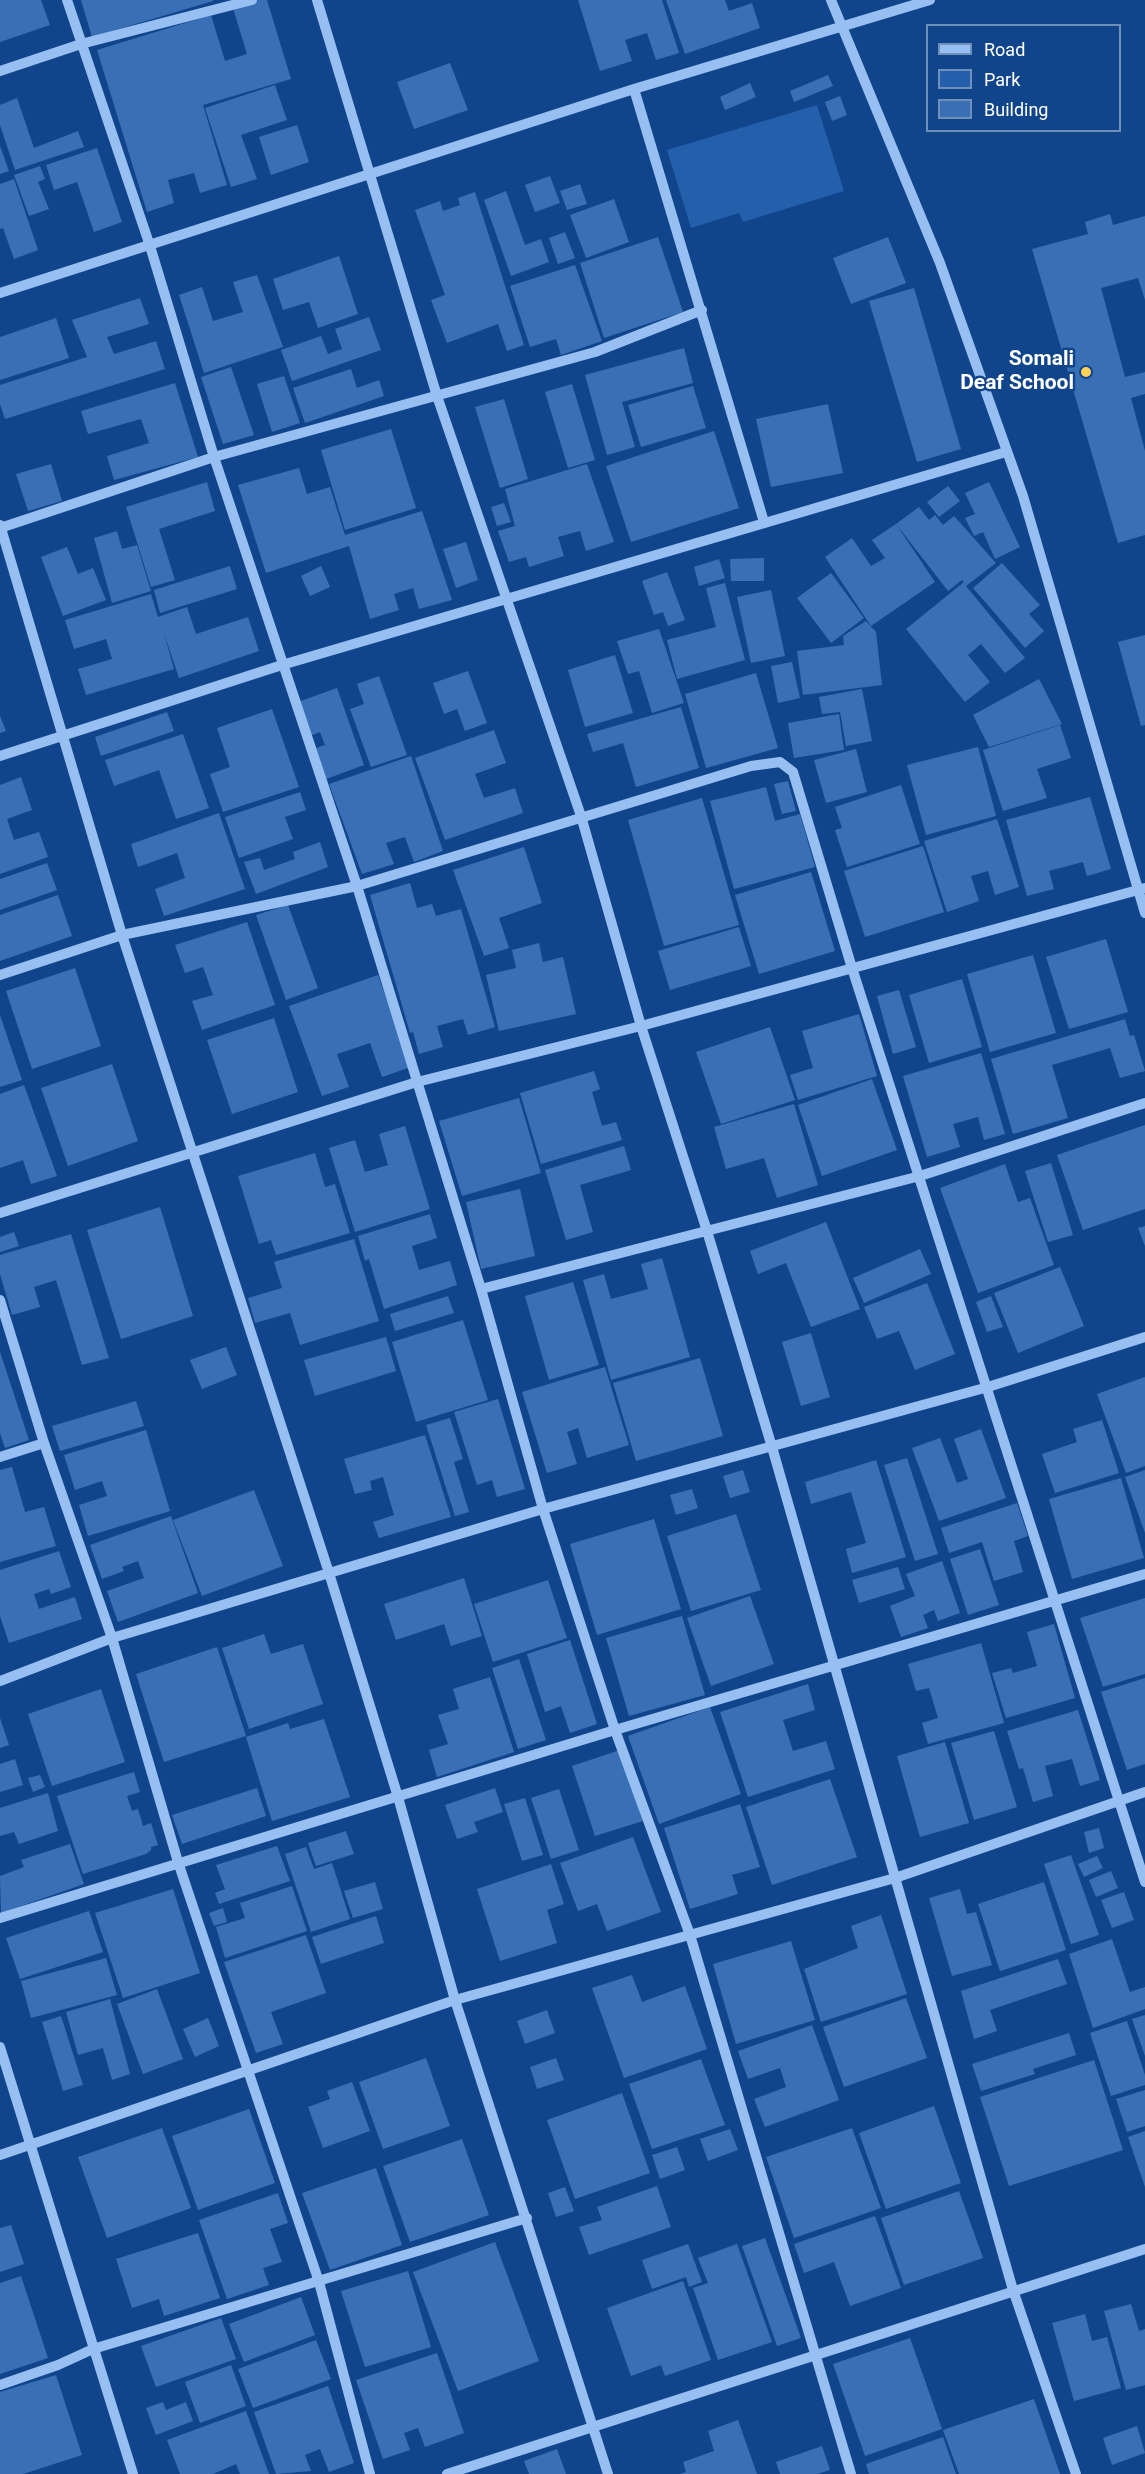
<!DOCTYPE html>
<style>
body{margin:0}
#map{position:relative;width:1145px;height:2474px;overflow:hidden;background:#11458b;font-family:Roboto,sans-serif}
canvas{display:block}
.legend{position:absolute;left:926px;top:24px;width:195px;height:108px;box-sizing:border-box;background:#11458b;border:2px solid #708fb9;margin:0;padding:8px 10px;list-style:none;font-size:18px;color:#fff}
.legend li{display:flex;align-items:center;gap:12px;height:30px}
.legend b{width:30px;border:2px solid #708fb9}
</style>
<div id="map">
<canvas width="1145" height="2474"></canvas>
<ul class="legend">
<li><b style="height:8px;background:#98bff1"></b>Road</li>
<li><b style="height:16px;background:#235faa"></b>Park</li>
<li><b style="height:16px;background:#3970b5"></b>Building</li>
</ul>
</div>
<script>
const c = document.querySelector('canvas').getContext('2d');
c.lineJoin = 'round';
function paint(path, color) {
  c.fillStyle = color;
  c.fill(path, 'evenodd');
}
function toPath(rows) {
  const path = new Path2D();
  for (const r of rows) {
    path.moveTo(r[0], r[1]);
    for (let i = 2; i < r.length; i += 2) path.lineTo(r[i], r[i + 1]);
  }
  return path;
}
function strokePath(path, color, width, dash) {
  c.strokeStyle = color;
  c.lineWidth = width;
  c.lineCap = dash ? 'butt' : 'round';
  c.setLineDash(dash || []);
  c.stroke(path);
}
function label(font, color, halo, rows, align = 'center') {
  c.font = font + ' Roboto,sans-serif';
  c.lineWidth = 5;
  c.setLineDash([]);
  c.textBaseline = 'middle';
  c.strokeStyle = halo;
  c.fillStyle = color;
  for (const [text, x, y, turn = 0] of rows) {
    c.save();
    c.translate(x, y);
    c.rotate((+turn || 0) * Math.PI / 180);
    c.textAlign = isNaN(turn) ? turn : align;
    if (halo) c.strokeText(text, 0, 0);
    c.fillText(text, 0, 0);
    c.restore();
  }
}
paint(toPath([
 [817,105,844,191,743,222,739,213,691,228,667,150]
]), '#235faa');
paint(toPath([
 [0,0,41,0,50,25,0,42],
 [81,0,213,0,213,1,92,37],
 [259,0,267,0,291,79,203,105,227,185,200,193,194,173,168,180,174,203,147,212,97,50,211,15,225,61,247,54,233,8],
 [578,0,662,0,679,53,656,60,647,33,625,40,632,61,600,71],
 [666,0,725,0,729,11,752,3,760,28,685,54],
 [450,63,468,110,414,129,397,82],
 [828,75,833,86,794,102,790,91],
 [750,83,756,97,725,110,720,97],
 [275,85,287,120,241,135,257,179,231,187,205,108],
 [840,96,847,115,832,121,825,102],
 [17,98,34,148,78,131,84,147,15,170,0,125,0,105],
 [297,125,309,162,271,175,259,137],
 [0,146,9,171,0,174],
 [97,148,122,222,94,232,77,182,54,190,46,165],
 [40,166,45,179,38,182,49,209,29,216,14,175],
 [550,176,560,203,535,212,525,185],
 [14,179,38,250,14,259,3,228,0,229,0,184],
 [580,184,587,204,567,210,560,191],
 [506,191,525,245,541,239,549,262,511,276,484,200],
 [475,192,524,345,507,351,498,324,447,343,431,300,445,295,415,210,440,201,443,211,460,205,458,198],
 [614,199,629,242,586,258,570,215],
 [1110,214,1113,225,1145,216,1145,300,1138,278,1101,288,1125,377,1145,372,1145,394,1131,398,1145,451,1145,535,1118,543,1032,249,1088,234,1085,222],
 [565,232,575,258,558,264,549,238],
 [658,237,683,312,604,338,580,263],
 [888,237,906,283,851,304,833,258],
 [339,256,358,314,318,328,309,302,283,310,273,279],
 [575,265,602,341,561,355,556,339,530,347,510,286],
 [257,275,283,347,204,373,179,295,202,287,213,321,243,312,233,282],
 [914,288,961,449,917,462,869,301],
 [140,298,149,324,107,337,114,354,156,341,165,369,5,419,0,404,0,385,87,357,72,320],
 [369,317,381,350,292,381,281,350,321,336,328,354,342,349,335,329],
 [56,318,69,358,0,380,0,337],
 [684,348,693,383,622,402,635,447,607,455,585,375],
 [231,367,254,435,223,444,201,377],
 [351,369,357,388,379,380,384,396,305,423,293,388],
 [284,376,300,423,272,432,257,384],
 [175,383,198,457,114,480,107,456,149,443,141,419,88,434,81,411],
 [572,384,595,460,568,468,545,392],
 [693,386,706,428,641,447,628,405],
 [504,399,528,479,500,488,475,407],
 [828,404,843,473,771,487,756,419],
 [391,429,416,508,345,530,321,450],
 [714,431,739,508,631,542,606,466],
 [51,464,62,501,28,511,16,474],
 [587,464,614,542,586,551,580,531,558,537,564,556,529,567,526,557,509,562,498,531,515,526,505,489],
 [299,468,307,494,330,487,345,535,422,511,452,600,419,609,413,588,394,594,399,610,370,619,349,546,266,573,238,485],
 [207,482,215,511,159,529,175,580,151,587,126,507],
 [989,482,1020,547,995,559,983,532,974,536,965,518,975,514,965,493],
 [948,486,960,501,939,517,927,502],
 [504,503,511,522,497,526,491,507],
 [919,507,929,520,935,515,943,525,954,516,996,563,966,586,1025,658,1005,673,981,644,968,655,990,682,965,702,906,629,964,582,962,580,948,591,896,524],
 [896,524,935,582,871,626,825,557,852,538,871,566,885,558,872,540],
 [117,531,122,549,137,545,151,591,112,603,94,538],
 [466,542,478,580,456,588,443,549],
 [67,547,78,574,93,568,106,600,63,616,41,557],
 [764,558,764,581,731,581,730,559],
 [719,559,725,578,699,586,694,567],
 [1002,563,1040,605,1029,614,1044,631,1025,648,973,588],
 [230,566,237,589,160,613,154,590],
 [321,566,330,587,310,596,301,576],
 [667,572,685,620,668,626,663,612,654,615,642,581],
 [831,573,864,618,831,643,797,598],
 [725,583,745,660,677,679,667,640,716,627,706,588],
 [771,590,785,656,751,663,737,597],
 [151,594,158,617,187,607,196,634,248,617,259,651,179,678,164,633,174,669,86,695,78,669,112,659,106,639,74,649,65,620],
 [866,621,876,632,882,685,803,695,797,651,844,645,843,636],
 [659,629,684,703,652,713,639,671,628,674,617,641],
 [1145,635,1145,725,1141,726,1118,642],
 [615,655,633,713,585,727,568,670],
 [792,662,800,698,778,703,771,666],
 [468,671,487,723,465,731,457,709,444,714,433,683],
 [756,673,778,748,706,768,685,694],
 [379,676,407,755,371,767,350,709,364,704,357,684],
 [1039,679,1062,724,989,747,973,715],
 [337,688,364,765,326,779,316,748,325,745,320,732,310,736,298,702],
 [862,689,872,741,846,746,840,712,822,714,819,697],
 [681,707,699,768,636,787,623,743,593,752,587,734],
 [272,709,299,787,223,812,210,774,230,767,217,728],
 [167,712,174,731,101,756,95,737],
 [839,714,844,750,794,758,788,723],
 [0,716,6,731,0,733],
 [1060,725,1071,758,1037,769,1047,798,1003,811,983,750],
 [494,730,506,763,475,774,484,798,515,788,523,813,445,840,415,758],
 [183,734,209,808,176,819,159,770,114,786,105,760],
 [978,747,996,816,926,835,907,765],
 [856,749,867,792,826,803,814,760],
 [411,756,443,851,414,862,405,837,386,843,394,864,362,874,329,784],
 [21,777,32,810,7,819,14,840,39,832,48,857,0,874,0,785],
 [788,781,796,811,782,814,774,784],
 [901,785,920,844,847,867,835,830,842,828,835,807],
 [766,787,775,821,800,814,815,867,734,889,710,801],
 [300,792,306,810,285,817,293,839,239,858,225,817],
 [1090,797,1111,869,1087,876,1083,862,1049,871,1054,889,1027,896,1006,820],
 [702,798,739,925,664,946,628,820],
 [219,813,245,889,164,916,155,889,185,878,177,853,138,867,131,844],
 [997,819,1019,887,995,895,988,871,971,876,979,901,947,912,924,841],
 [320,842,328,867,256,894,244,862,260,858,264,870,295,859,293,852],
 [923,846,944,912,865,937,844,871],
 [524,847,542,903,499,918,509,948,484,956,453,870],
 [47,863,57,890,0,910,0,879],
 [811,872,835,951,759,974,735,895],
 [410,883,417,908,432,904,436,916,461,909,495,1027,468,1035,463,1019,437,1026,443,1047,419,1054,413,1032,410,1033,370,895],
 [58,895,72,936,0,961,0,915],
 [288,905,318,988,286,1000,256,915],
 [247,922,275,1005,202,1030,192,1001,213,995,203,967,185,973,175,945],
 [739,927,751,966,670,990,658,951],
 [1106,939,1128,1012,1069,1029,1046,957],
 [539,943,543,962,563,957,576,1014,499,1031,486,975,516,968,512,950],
 [1033,955,1056,1033,990,1052,967,974],
 [75,968,101,1046,32,1069,6,991],
 [378,975,411,1067,382,1077,370,1043,337,1054,349,1087,322,1096,289,1006],
 [962,979,982,1047,929,1063,909,995],
 [899,990,916,1047,893,1054,877,996],
 [859,1014,877,1076,798,1100,790,1075,813,1068,802,1031],
 [0,1015,22,1080,0,1087],
 [274,1018,298,1092,232,1114,207,1040],
 [1125,1019,1130,1036,1134,1035,1145,1071,1120,1078,1110,1048,1052,1065,1068,1118,1013,1134,991,1059],
 [770,1027,795,1100,721,1124,696,1052],
 [981,1053,1005,1134,984,1140,978,1117,953,1124,960,1147,927,1157,903,1076],
 [112,1064,138,1141,68,1166,41,1088],
 [594,1071,600,1089,592,1092,602,1126,616,1122,622,1140,541,1164,520,1093],
 [872,1079,897,1150,822,1176,798,1105],
 [24,1085,57,1176,31,1184,23,1160,0,1168,0,1094],
 [519,1098,541,1173,462,1196,439,1121],
 [794,1104,818,1185,777,1198,764,1158,726,1169,714,1127],
 [1145,1125,1145,1209,1083,1230,1057,1155],
 [405,1126,430,1209,355,1232,329,1148,355,1140,365,1172,388,1165,379,1134],
 [624,1146,631,1170,580,1185,593,1232,566,1240,545,1170],
 [315,1153,325,1187,335,1184,350,1233,276,1255,271,1240,259,1244,238,1176],
 [1051,1163,1073,1235,1048,1242,1025,1171],
 [1005,1164,1018,1202,1030,1198,1054,1265,978,1293,940,1188],
 [520,1189,535,1256,481,1269,466,1202],
 [160,1207,193,1316,121,1339,87,1230],
 [430,1214,437,1238,412,1246,419,1270,450,1261,457,1285,384,1309,369,1259,365,1261,358,1236],
 [826,1222,860,1309,811,1327,786,1263,758,1274,750,1251],
 [1145,1226,1145,1246,1138,1228],
 [14,1232,19,1246,0,1252,0,1237],
 [71,1234,109,1358,82,1365,56,1280,34,1287,40,1307,12,1315,0,1274,0,1255],
 [354,1239,379,1321,300,1345,290,1313,255,1323,248,1298,282,1288,274,1262],
 [920,1249,931,1274,864,1303,853,1278],
 [662,1258,690,1357,611,1380,583,1280,604,1274,611,1299,648,1289,641,1264],
 [1060,1267,1084,1326,1018,1353,994,1293],
 [573,1282,599,1365,549,1380,525,1296],
 [927,1283,955,1354,915,1370,899,1331,877,1339,864,1307],
 [448,1296,454,1313,395,1331,390,1314],
 [991,1296,1003,1327,987,1332,976,1302],
 [463,1320,488,1400,416,1422,392,1342],
 [811,1333,830,1397,801,1406,782,1342],
 [386,1337,396,1371,315,1396,304,1360],
 [226,1347,237,1375,202,1389,190,1360],
 [0,1352,29,1440,5,1448,0,1433],
 [700,1358,723,1436,636,1461,613,1383],
 [605,1367,629,1445,587,1458,578,1428,567,1432,577,1464,547,1473,522,1392],
 [1145,1377,1145,1466,1126,1473,1097,1394],
 [498,1399,525,1489,497,1497,492,1480,477,1485,454,1412],
 [136,1401,144,1426,60,1451,52,1426],
 [450,1418,463,1459,454,1462,469,1512,455,1516,426,1425],
 [1102,1420,1119,1473,1055,1493,1042,1454,1077,1442,1073,1429],
 [981,1429,1006,1498,939,1521,912,1448,940,1438,957,1483,968,1479,954,1439],
 [146,1430,170,1511,88,1536,79,1505,107,1496,102,1481,75,1490,64,1455],
 [425,1435,451,1517,379,1538,373,1522,394,1515,383,1477,370,1481,372,1490,355,1494,344,1459],
 [907,1458,938,1554,915,1561,884,1465],
 [876,1460,906,1557,852,1573,846,1549,866,1543,851,1492,811,1504,805,1482],
 [12,1467,25,1512,44,1507,56,1546,0,1562,0,1470],
 [743,1470,750,1492,730,1498,723,1476],
 [1145,1470,1145,1533,1125,1477],
 [1121,1478,1144,1558,1072,1579,1049,1499],
 [692,1489,698,1508,676,1515,670,1495],
 [254,1490,283,1566,202,1596,173,1520],
 [1017,1503,1028,1536,1014,1541,1023,1572,994,1581,982,1542,949,1553,941,1528],
 [736,1514,761,1590,691,1611,667,1536],
 [171,1516,198,1593,118,1622,107,1591,144,1578,138,1561,122,1567,124,1571,102,1579,90,1545],
 [654,1519,681,1609,597,1635,570,1544],
 [980,1549,999,1605,968,1615,950,1559],
 [59,1551,71,1587,51,1594,49,1589,34,1594,39,1609,75,1597,82,1619,9,1643,0,1616,0,1570],
 [942,1561,960,1613,938,1621,934,1610,923,1615,928,1628,901,1637,890,1606,915,1596,906,1574],
 [898,1567,905,1589,859,1603,852,1580],
 [464,1578,482,1636,451,1646,444,1624,396,1640,384,1604],
 [548,1580,567,1638,493,1662,474,1604],
 [750,1596,774,1664,711,1686,687,1618],
 [1145,1598,1145,1674,1103,1687,1080,1618],
 [682,1616,705,1695,629,1716,606,1638],
 [1054,1624,1075,1698,1006,1718,992,1673,1011,1668,1013,1673,1037,1666,1027,1632],
 [264,1634,271,1654,303,1644,323,1704,249,1729,222,1648],
 [570,1640,597,1724,570,1733,561,1706,545,1712,527,1654],
 [981,1643,1004,1723,928,1744,922,1723,938,1718,929,1688,916,1691,908,1664],
 [217,1647,246,1736,164,1762,136,1674],
 [519,1659,546,1740,518,1749,492,1668],
 [490,1677,514,1752,437,1777,429,1750,448,1744,438,1715,459,1709,453,1689],
 [1145,1678,1145,1764,1127,1770,1101,1692],
 [808,1684,815,1710,783,1720,793,1751,826,1741,835,1769,748,1797,720,1712],
 [101,1689,125,1762,52,1786,28,1714],
 [710,1707,741,1794,659,1824,628,1736],
 [1078,1710,1100,1780,1080,1786,1072,1759,1045,1766,1053,1796,1033,1802,1023,1768,1019,1769,1007,1731],
 [0,1718,9,1745,0,1748],
 [324,1719,350,1797,272,1821,246,1737,288,1723,290,1729],
 [994,1731,1017,1807,974,1820,951,1743],
 [945,1742,969,1823,920,1837,897,1756],
 [620,1750,643,1821,595,1836,572,1766],
 [15,1759,23,1785,0,1792,0,1764],
 [134,1772,140,1792,127,1796,132,1811,138,1809,143,1826,151,1823,158,1845,151,1847,151,1850,146,1854,83,1874,57,1796],
 [40,1775,45,1787,33,1792,28,1778],
 [830,1779,857,1857,772,1885,746,1807],
 [257,1788,266,1816,182,1844,172,1815],
 [495,1788,503,1812,474,1822,478,1832,457,1839,445,1805],
 [559,1789,579,1850,551,1859,531,1798],
 [48,1793,58,1831,19,1844,14,1832,0,1836,0,1808],
 [525,1798,543,1855,522,1861,504,1804],
 [740,1804,760,1867,732,1875,738,1894,690,1909,664,1828],
 [1099,1828,1104,1848,1089,1853,1084,1832],
 [346,1831,354,1854,316,1866,308,1843],
 [633,1837,661,1912,607,1931,597,1904,578,1911,560,1863],
 [70,1844,84,1884,1,1913,0,1876,24,1867,21,1860],
 [277,1846,290,1881,219,1904,215,1893,225,1889,216,1865],
 [306,1847,314,1869,332,1863,350,1919,311,1932,285,1854],
 [1071,1855,1099,1935,1071,1944,1044,1864],
 [1097,1856,1103,1868,1084,1877,1078,1864],
 [551,1864,564,1904,547,1910,557,1943,500,1961,477,1889],
 [1111,1871,1118,1888,1096,1897,1089,1880],
 [375,1882,383,1909,353,1918,344,1891],
 [1044,1882,1066,1950,1000,1971,978,1904],
 [292,1886,307,1931,225,1958,216,1927,245,1918,240,1903],
 [173,1889,200,1973,123,1998,95,1913],
 [960,1889,967,1914,976,1912,992,1965,952,1976,929,1898],
 [1124,1892,1134,1920,1112,1928,1101,1900],
 [223,1908,227,1922,214,1926,209,1913],
 [89,1911,103,1952,20,1979,6,1938],
 [881,1915,907,1994,821,2022,804,1969,858,1948,851,1926],
 [376,1916,384,1943,321,1964,312,1937],
 [306,1935,326,1993,271,2012,283,2044,256,2053,224,1962],
 [1112,1939,1130,1992,1145,1987,1145,2009,1093,2028,1069,1954],
 [791,1941,815,2020,736,2044,713,1964],
 [106,1958,117,1995,31,2018,21,1981],
 [1058,1959,1067,1984,990,2010,997,2031,974,2039,961,1991],
 [632,1975,642,2002,685,1986,707,2049,624,2078,592,1988],
 [157,1989,183,2059,143,2074,117,2004],
 [906,1998,927,2058,844,2087,823,2027],
 [110,1999,130,2074,112,2080,103,2048,78,2055,66,2012],
 [547,2010,555,2033,525,2044,517,2021],
 [1145,2015,1145,2056,1132,2019],
 [61,2016,83,2085,63,2091,42,2022],
 [208,2018,219,2046,195,2057,183,2029],
 [1127,2021,1145,2075,1145,2085,1111,2096,1090,2033],
 [812,2025,839,2100,765,2127,754,2099,786,2087,780,2068,748,2079,738,2051],
 [1069,2033,1076,2055,1033,2069,1035,2074,981,2091,972,2064],
 [426,2058,450,2126,383,2149,359,2082],
 [556,2058,564,2080,537,2089,530,2067],
 [701,2059,725,2125,652,2149,629,2084],
 [1094,2060,1123,2150,1009,2186,980,2097],
 [352,2082,370,2131,323,2148,308,2107,330,2099,327,2091],
 [1145,2090,1145,2126,1127,2132,1116,2099],
 [622,2093,650,2173,575,2199,547,2120],
 [934,2106,961,2183,886,2209,859,2133],
 [249,2109,275,2183,198,2210,172,2136],
 [162,2128,191,2208,107,2238,78,2157],
 [852,2128,881,2208,794,2238,766,2157],
 [730,2129,738,2150,708,2161,700,2139],
 [1145,2131,1145,2187,1128,2137],
 [462,2139,489,2215,410,2242,383,2166],
 [677,2147,685,2170,660,2179,652,2155],
 [376,2168,402,2245,330,2270,302,2193],
 [657,2186,671,2227,589,2255,579,2227,602,2220,597,2207],
 [565,2187,574,2211,556,2217,548,2193],
 [959,2191,983,2258,904,2285,881,2218],
 [278,2193,288,2223,270,2229,282,2262,263,2268,269,2285,227,2299,199,2220],
 [875,2216,901,2288,850,2306,834,2262,804,2273,794,2244],
 [11,2225,24,2264,0,2272,0,2228],
 [198,2233,220,2298,164,2316,159,2299,132,2308,116,2259],
 [765,2238,801,2338,777,2346,742,2246],
 [495,2242,539,2361,458,2391,413,2272],
 [688,2244,702,2282,689,2287,686,2277,652,2289,642,2260],
 [737,2244,772,2342,718,2360,693,2288,708,2283,698,2258],
 [408,2271,431,2347,365,2367,341,2291],
 [21,2276,48,2358,0,2374,0,2283],
 [683,2281,711,2360,665,2376,661,2365,631,2376,607,2308],
 [301,2297,315,2335,244,2362,229,2324],
 [1131,2304,1139,2331,1145,2329,1145,2385,1126,2390,1104,2311],
 [1085,2314,1092,2341,1107,2337,1121,2388,1074,2401,1052,2323],
 [221,2318,236,2359,156,2387,141,2346],
 [910,2338,942,2429,865,2456,833,2364],
 [316,2340,331,2379,253,2408,238,2369],
 [437,2353,464,2433,425,2447,418,2428,404,2433,410,2450,383,2459,356,2380],
 [231,2365,246,2406,200,2423,185,2382],
 [56,2375,82,2455,23,2474,0,2474,0,2392],
 [328,2386,354,2463,329,2472,320,2449,305,2455,311,2471,276,2474,254,2412],
 [1034,2399,1060,2474,959,2474,943,2430],
 [163,2402,166,2410,186,2402,193,2421,156,2435,146,2408],
 [246,2411,269,2474,240,2474,236,2464,213,2474,180,2474,167,2440],
 [738,2420,757,2474,680,2474,686,2472,683,2462,714,2451,708,2431],
 [1137,2426,1145,2453,1112,2465,1103,2438],
 [943,2437,956,2474,869,2474,866,2464],
 [822,2446,830,2470,817,2474,780,2474,776,2462],
 [557,2449,566,2474,529,2474,524,2461]
]), '#3970b5');
strokePath(toPath([
 [67,0,150,246,214,457,357,886,481,1289,543,1509,615,1730,690,1935,851,2474],
 [317,0,437,396,581,816,641,1026,707,1231,772,1447,1013,2290,1076,2474],
 [831,0,940,263,1023,496,1145,913],
 [0,71,81,44,252,0],
 [634,89,764,522],
 [0,293,634,89,930,0],
 [0,525,122,935,329,1573,398,1797,455,2000,608,2474],
 [0,528,214,457,595,352,702,310],
 [0,756,282,665,1006,452],
 [0,975,122,935,357,886,751,766,780,762,793,772,852,968,1145,1882],
 [0,1213,417,1082,641,1026,1145,888],
 [481,1289,920,1176,1145,1103],
 [0,1300,44,1443,112,1638,178,1862,319,2282,370,2474],
 [0,1457,44,1443],
 [0,1681,112,1638,543,1509,988,1387,1145,1337],
 [0,1918,615,1730,1145,1574],
 [0,2047,133,2474],
 [0,2155,455,2000,895,1878,1145,1792],
 [0,2385,58,2365,93,2349,527,2218],
 [447,2474,1145,2249]
]), '#98bff1', 10);
for (const [x, y, r, color] of [
 [1086,372,6,"#ffd158"]
]) {
  const dot = new Path2D();
  dot.arc(x, y, r, 0, 2 * Math.PI);
  c.fillStyle = color;
  c.fill(dot);
  strokePath(dot, '#11458b', 2);
}
label('bold 21px', '#fff', '#11458b', [
 ["Somali",1074,360],
 ["Deaf School",1074,384]
], 'right');
</script>
